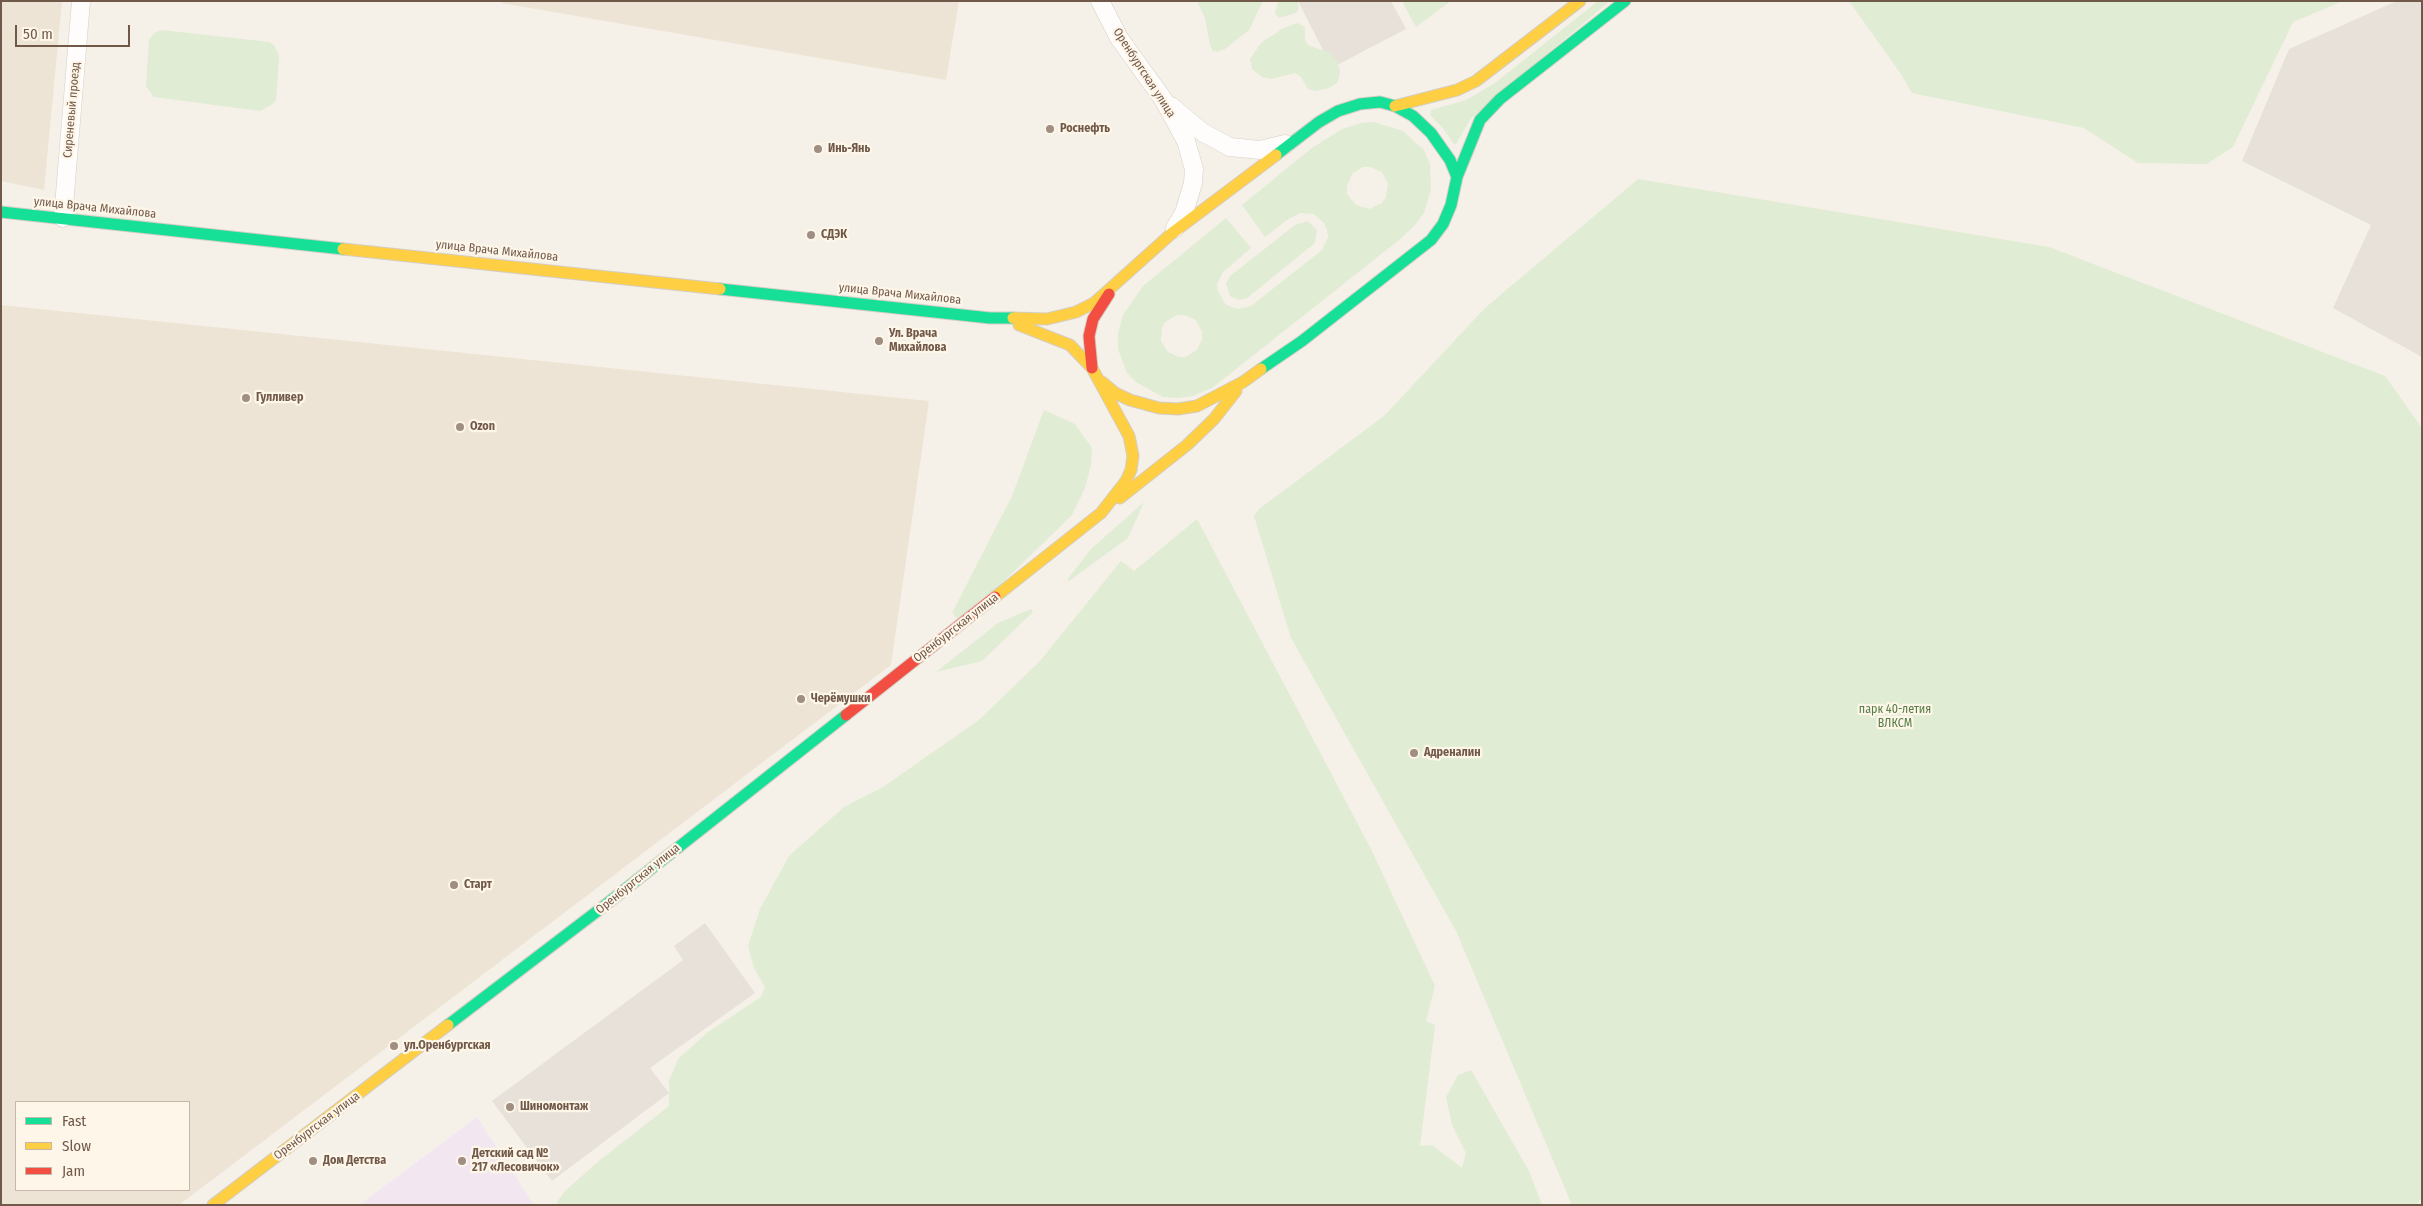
<!DOCTYPE html>
<meta charset="utf-8">
<style>
body{margin:0}
#map{position:relative;width:2423px;height:1206px;overflow:hidden;background:#f5f1e8;font-family:"Fira Sans Condensed",sans-serif}
canvas{display:block}
.frame{position:absolute;inset:0;border:2px solid #71594a;pointer-events:none}
.legend{position:absolute;left:15px;top:1101px;width:175px;height:90px;box-sizing:border-box;background:#fef6e8;border:1px solid #c6b7a9;margin:0;padding:6px 9px;list-style:none;font-size:15px;color:#71594a}
.legend li{display:flex;align-items:center;gap:10px;height:25px}
.legend b{width:25px;border:1px solid #c6b7a9}
.scale{position:absolute;left:15px;top:25px;width:115px;height:22px;box-sizing:border-box;border:2px solid #71594a;border-top:0;padding-left:6px;font-size:15px;line-height:18px;white-space:nowrap;color:#71594a;-webkit-text-stroke:4px #fef6e8;paint-order:stroke}
</style>
<div id="map">
<canvas width="2423" height="1206"></canvas>
<div class="frame"></div>
<ul class="legend">
<li><b style="height:6px;background:#16e098"></b>Fast</li>
<li><b style="height:6px;background:#ffcf43"></b>Slow</li>
<li><b style="height:6px;background:#f24e42"></b>Jam</li>
</ul>
<div class="scale">50 m</div>
</div>
<script>
const c = document.querySelector('canvas').getContext('2d');
c.lineJoin = 'round';
function paint(path, color) {
  c.fillStyle = color;
  c.fill(path, 'evenodd');
}
function toPath(rows) {
  const path = new Path2D();
  for (const r of rows) {
    path.moveTo(r[0], r[1]);
    for (let i = 2; i < r.length; i += 2) path.lineTo(r[i], r[i + 1]);
  }
  return path;
}
function strokePath(path, color, width, dash) {
  c.strokeStyle = color;
  c.lineWidth = width;
  c.lineCap = dash ? 'butt' : 'round';
  c.setLineDash(dash || []);
  c.stroke(path);
}
function label(font, color, halo, rows, align = 'center') {
  c.font = font + ' "Fira Sans Condensed",sans-serif';
  c.lineWidth = 4.5;
  c.setLineDash([]);
  c.textBaseline = 'middle';
  c.strokeStyle = halo;
  c.fillStyle = color;
  for (const [text, x, y, turn = 0] of rows) {
    c.save();
    c.translate(x, y);
    c.rotate((+turn || 0) * Math.PI / 180);
    c.textAlign = isNaN(turn) ? turn : align;
    if (halo) c.strokeText(text, 0, 0);
    c.fillText(text, 0, 0);
    c.restore();
  }
}
paint(toPath([
 [1,1,62,1,44,190,1,181],
 [501,1,959,1,946,80,501,3],
 [1,305,929,401,891,665,179,1205,1,1205],
 [16,1102,189,1102,189,1190,16,1190]
]), '#eee4d5');
paint(toPath([
 [1298,1,1391,1,1406,29,1339,64,1329,62],
 [2397,1,2422,1,2422,357,2333,308,2371,225,2242,161,2289,49],
 [705,923,755,993,650,1068,669,1093,552,1181,492,1101,683,960,674,946]
]), '#e7e1d9');
paint(toPath([
 [477,1117,534,1205,359,1205]
]), '#f2e7f0');
paint(toPath([
 [1197,1,1263,1,1249,30,1225,49,1217,52,1213,51,1210,45,1205,18],
 [1278,1,1297,1,1299,8,1296,13,1279,18,1275,13],
 [1402,1,1451,1,1416,27],
 [1598,1,1610,1,1471,118,1456,144,1453,143,1442,127,1430,115,1431,110,1466,100,1495,83],
 [1849,1,2343,1,2293,22,2233,147,2207,164,2138,163,2084,128,1912,93,1901,74],
 [1297,23,1305,27,1305,40,1308,45,1330,53,1336,59,1340,70,1339,77,1337,83,1329,88,1316,91,1308,89,1301,77,1295,73,1271,79,1262,77,1252,69,1250,59,1261,43,1282,29],
 [161,30,269,42,274,45,279,55,279,60,276,100,273,104,260,111,154,97,146,86,149,40,154,33],
 [1374,122,1403,131,1424,150,1430,164,1431,189,1424,213,1415,225,1399,240,1212,388,1193,396,1178,398,1163,397,1136,382,1127,373,1122,360,1118,349,1118,333,1123,315,1143,286,1226,218,1251,248,1223,272,1217,284,1218,291,1225,304,1231,307,1238,309,1251,306,1322,250,1328,237,1327,230,1324,223,1314,214,1300,213,1287,220,1265,237,1242,205,1312,148,1342,129,1361,123],
 [1363,167,1370,167,1382,172,1388,184,1386,197,1382,203,1369,209,1356,205,1347,194,1347,186,1352,174],
 [1177,315,1184,315,1196,320,1202,332,1202,339,1197,350,1186,357,1179,357,1168,352,1161,341,1162,328,1165,322],
 [1638,179,2049,247,2385,376,2422,428,2422,1197,2417,1205,1572,1205,1456,931,1291,638,1254,516,1259,509,1384,416,1485,308],
 [1308,221,1317,230,1315,243,1247,298,1239,300,1230,296,1226,284,1230,276,1295,225],
 [1044,410,1075,424,1092,448,1091,465,1085,488,1072,515,965,619,958,619,952,613,1012,496],
 [1144,502,1128,538,1069,581,1067,580,1090,550],
 [1197,519,1371,849,1435,986,1426,1021,1435,1025,1420,1146,1432,1145,1462,1168,1466,1153,1452,1125,1446,1097,1458,1075,1471,1070,1529,1171,1542,1205,557,1205,557,1202,565,1191,600,1160,669,1106,669,1080,679,1058,708,1032,761,997,765,987,754,968,748,946,760,909,789,856,844,807,883,787,979,720,1040,661,1121,561,1134,571],
 [1031,609,1033,612,982,661,936,672,998,623]
]), '#e0ecd3');
const street = toPath([
 [1100,1,1119,38,1163,99,1186,141,1194,169,1193,183,1184,213,1175,228],
 [1171,106,1202,132,1230,147,1260,150,1285,144],
 [63,218,81,1]
]);
const fast = toPath([
 [1457,177,1480,120,1500,99,1625,1],
 [1,212,343,249],
 [720,289,990,318,1013,318],
 [1261,369,1302,341,1431,240,1443,224,1451,205,1457,177,1450,160,1431,133,1413,116,1395,106,1380,102,1360,104,1338,111,1319,122,1276,155],
 [448,1025,604,906,846,715]
]);
const slow = toPath([
 [1395,106,1457,90,1476,81,1580,1],
 [343,249,720,289],
 [1013,318,1047,319,1076,312,1094,303,1171,234,1276,155],
 [1102,382,1115,393,1130,400,1159,408,1178,409,1197,406,1243,382,1261,369],
 [1120,498,1187,445,1214,419,1236,391],
 [995,597,1101,513,1126,481,1131,470,1133,456,1129,436,1092,368,1070,345,1019,325],
 [213,1205,448,1025]
]);
const jam = toPath([
 [1092,368,1089,336,1093,319,1109,294],
 [846,715,995,597]
]);
strokePath(street, '#d4cec6', 19);
strokePath(fast, '#d4cdc4', 13);
strokePath(slow, '#d4cdc4', 13);
strokePath(jam, '#d4cdc4', 13);
strokePath(street, '#fefdfc', 18);
strokePath(fast, '#16e098', 11);
strokePath(slow, '#ffcf43', 11);
strokePath(jam, '#f24e42', 11);
for (const [x, y, r, color] of [
 [1050,129,5,"#9f8e81"],
 [818,149,5,"#9f8e81"],
 [811,235,5,"#9f8e81"],
 [879,341,5,"#9f8e81"],
 [246,398,5,"#9f8e81"],
 [460,427,5,"#9f8e81"],
 [801,699,5,"#9f8e81"],
 [1414,753,5,"#9f8e81"],
 [454,885,5,"#9f8e81"],
 [394,1046,5,"#9f8e81"],
 [510,1107,5,"#9f8e81"],
 [313,1161,5,"#9f8e81"],
 [462,1161,5,"#9f8e81"]
]) {
  const dot = new Path2D();
  dot.arc(x, y, r, 0, 2 * Math.PI);
  c.fillStyle = color;
  c.fill(dot);
  strokePath(dot, '#fef6e8', 2);
}
label('12px', '#71594a', '#fef6e8', [
 ["Оренбургская улица",1144,73,57],
 ["Сиреневый проезд",72,110,-85],
 ["улица Врача Михайлова",95,208,6],
 ["улица Врача Михайлова",497,251,6],
 ["улица Врача Михайлова",900,294,6],
 ["Оренбургская улица",956,628,-38],
 ["Оренбургская улица",638,879,-39],
 ["Оренбургская улица",317,1126,-37]
]);
label('bold 12px', '#71594a', '#fef6e8', [
 ["Роснефть",1060,129],
 ["Инь-Янь",828,149],
 ["СДЭК",821,235],
 ["Ул. Врача",889,334],
 ["Михайлова",889,348],
 ["Гулливер",256,398],
 ["Ozon",470,427],
 ["Черёмушки",811,699],
 ["Адреналин",1424,753],
 ["Старт",464,885],
 ["ул.Оренбургская",404,1046],
 ["Шиномонтаж",520,1107],
 ["Детский сад №",472,1154],
 ["217 «Лесовичок»",472,1168],
 ["Дом Детства",323,1161]
], 'left');
label('12px', '#547c45', '#fef6e8', [
 ["парк 40-летия",1895,710],
 ["ВЛКСМ",1895,724]
]);
</script>
